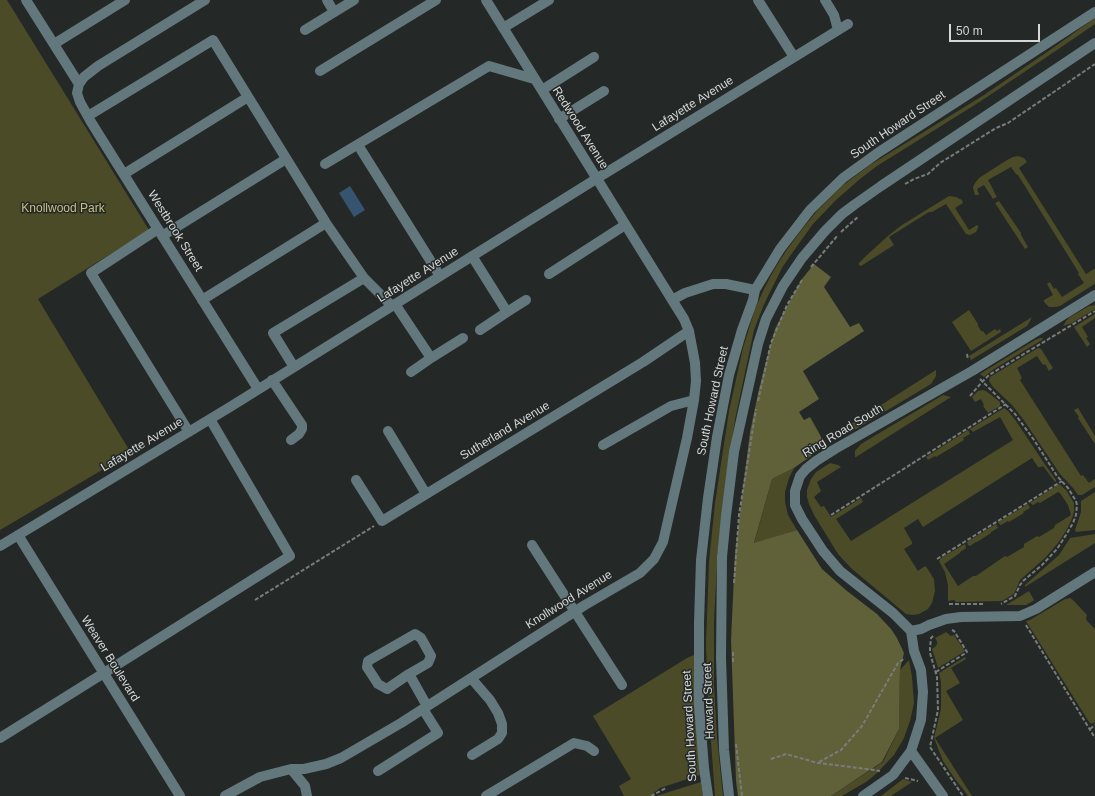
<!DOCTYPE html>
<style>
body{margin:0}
#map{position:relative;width:1095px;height:796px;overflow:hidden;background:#242827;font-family:Arial,sans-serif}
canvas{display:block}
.scale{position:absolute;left:949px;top:24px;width:91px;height:18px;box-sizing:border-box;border:2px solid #d5d8d8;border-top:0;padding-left:5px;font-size:12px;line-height:14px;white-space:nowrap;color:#d5d8d8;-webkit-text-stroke:3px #242827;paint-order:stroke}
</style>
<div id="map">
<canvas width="1095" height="796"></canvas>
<div class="scale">50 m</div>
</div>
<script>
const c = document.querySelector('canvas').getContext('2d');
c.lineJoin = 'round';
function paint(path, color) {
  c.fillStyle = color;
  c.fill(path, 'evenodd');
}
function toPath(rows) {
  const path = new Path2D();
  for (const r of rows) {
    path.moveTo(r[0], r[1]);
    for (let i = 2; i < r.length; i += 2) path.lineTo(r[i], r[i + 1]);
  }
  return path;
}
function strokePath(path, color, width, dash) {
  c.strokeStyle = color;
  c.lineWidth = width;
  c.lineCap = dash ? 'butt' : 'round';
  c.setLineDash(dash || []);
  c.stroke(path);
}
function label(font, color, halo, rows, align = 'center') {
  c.font = font + ' Arial,sans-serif';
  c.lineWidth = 3;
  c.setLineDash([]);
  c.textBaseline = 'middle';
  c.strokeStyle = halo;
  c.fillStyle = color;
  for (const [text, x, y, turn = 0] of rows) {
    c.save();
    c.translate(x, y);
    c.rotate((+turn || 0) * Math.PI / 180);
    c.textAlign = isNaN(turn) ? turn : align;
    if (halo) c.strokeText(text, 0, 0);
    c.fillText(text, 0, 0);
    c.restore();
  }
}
paint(toPath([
 [0,0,7,0,149,230,38,299,131,453,0,530],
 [1095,18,1095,24,1060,48,981,101,877,166,860,179,836,200,813,224,790,256,782,268,769,294,763,307,754,330,735,420,726,479,718,547,714,621,714,685,717,738,723,796,715,796,708,701,706,644,709,562,715,503,729,411,743,348,755,309,764,289,774,270,786,251,803,228,817,211,842,186,870,165,984,95,1050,50],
 [1018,156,1024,158,1027,162,1019,168,1086,274,1094,269,1095,269,1095,283,1093,285,1060,306,1055,307,1049,307,1044,302,1044,300,1053,295,1047,284,1050,282,1054,289,1056,288,1062,297,1084,283,1078,274,1079,273,1018,175,1016,174,1011,167,988,180,993,189,994,192,997,197,993,199,984,185,977,189,979,194,978,195,975,195,974,192,973,187,975,183,979,178,1007,160,1013,157],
 [949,196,956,197,962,200,963,203,955,208,969,230,977,225,978,226,978,228,976,232,970,235,966,234,946,204,932,212,929,212,889,237,894,245,861,266,859,265,859,263,867,255,889,235,902,225],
 [999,201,1021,233,1021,235,1028,247,1025,249,995,203],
 [1095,305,1095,309,1072,323,1063,326,1066,321,1070,317,1089,306],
 [969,310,978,324,978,326,981,331,983,331,986,335,995,329,997,331,1000,329,1001,332,971,351,952,322],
 [1095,314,1095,318,1082,327,1088,337,1086,338,1090,344,1087,347,1074,327],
 [1032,317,1030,321,1027,326,971,360,969,356],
 [1040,338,1043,338,1042,340,994,369,984,377,980,374,1035,340],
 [1038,348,1041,349,1053,368,1049,371,1045,364,1043,365,1037,356,1017,368,1022,378,1020,380,1081,476,1083,475,1089,483,1095,479,1095,487,1082,495,1078,495,1073,488,1060,474,1023,419,1012,405,993,387,989,381,990,377],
 [936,370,936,376,931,384,851,432,846,433,841,432,840,431],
 [983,390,986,391,1000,402,1000,406,988,413,983,406,984,405,981,399,975,402,972,397,978,391],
 [943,395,951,397,856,457,855,457,855,451,861,444],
 [1004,408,1008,411,1016,421,1046,466,1056,480,1056,481,1055,482,1043,466,1041,467,1038,467,1032,458,923,527,918,519,904,528,912,542,912,544,904,549,918,571,925,566,927,568,934,579,935,591,932,603,928,609,919,614,913,615,906,614,852,569,838,554,814,515,809,504,807,497,807,490,811,479,816,472,830,463,838,465,841,467,817,482,821,491,814,497,821,507,824,506,831,517,861,498,863,502,836,519,851,541,1013,440,1000,417,973,432,970,429],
 [1078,408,1095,436,1095,444,1078,418,1079,417,1074,410],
 [968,430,970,434,963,438,964,440,936,457,935,456,928,460,926,457],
 [794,468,789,478,785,492,785,502,788,515,797,530,754,544,772,479],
 [1059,484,1066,490,1074,503,1074,512,1071,521,1066,531,1058,543,1045,558,1020,580,1014,594,1002,601,956,602,954,600,948,601,948,585,945,572,939,561,941,558,965,544,966,548,960,552,960,553,944,564,958,586,973,576,976,576,1005,556,1007,557,1024,547,1024,544,1037,536,1039,537,1054,528,1055,525,1071,515,1068,505,1060,493,1058,492,1040,503,1038,502,1033,505,1030,503],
 [1095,492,1095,530,1076,532,1075,530,1081,512,1081,501],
 [1028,504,1030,508,1023,512,1024,513,1009,522,1008,521,1001,525,1000,525,998,522],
 [996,524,998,528,991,532,991,533,977,542,976,542,970,546,968,545,967,542],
 [1095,534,1095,543,1025,587,1025,585,1059,555,1070,538],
 [1029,591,1034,600,1033,601,1026,605,1006,605],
 [1070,598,1073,600,1087,615,1086,618,1087,621,1095,629,1095,722,1092,724,1089,722,1026,621,1030,620,1065,599],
 [946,632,951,636,954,635,965,651,938,668,932,649,936,646,937,644,937,641,935,638],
 [694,655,700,775,660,788,650,796,624,796,619,786,631,779,593,716,687,658],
 [965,657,966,659,951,668,960,683,946,691,963,720,935,738,972,796,968,796,963,789,955,779,943,761,934,738,941,709,941,682,939,673],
 [909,660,912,677,914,703,910,721,904,738,894,755,876,774,866,782,842,796,831,796,883,762,899,729,900,670],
 [903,779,912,782,891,796,881,796],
 [701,782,703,796,656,796]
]), '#4c4b27');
paint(toPath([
 [814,264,831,277,824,287,850,327,859,323,864,331,803,371,819,399,799,412,804,420,810,417,819,433,822,439,823,443,821,447,818,451,794,468,772,479,754,543,797,530,822,569,847,591,877,614,891,629,897,638,904,653,900,670,899,729,882,762,831,796,738,796,736,781,731,640,735,554,750,432,759,389,768,354,775,329,793,295,802,279]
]), '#606039');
paint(toPath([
 [350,186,365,210,354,217,339,193]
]), '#36546f');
strokePath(toPath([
 [905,184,914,179,928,174,940,163,996,128,1008,123,1095,64],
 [841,232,859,216],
 [811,267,838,235],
 [967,354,968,360],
 [980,379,1015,414,1034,440,1057,476,1068,488,1076,501,1077,505,1076,515,1073,523,1066,535,1057,549,1042,565,1023,581,1020,585,1015,596,1001,604],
 [970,396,982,382,989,375,1095,311],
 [758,401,771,343,787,305,802,280],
 [831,515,1006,404],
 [937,559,1062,481],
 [734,583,739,515,756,409],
 [255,600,374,526],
 [949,604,983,604],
 [1026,625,1095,738],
 [933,636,931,638,930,648,930,653,937,677,938,710,930,747,963,796],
 [733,652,733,663],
 [936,672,967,652,954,631,952,630],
 [1090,729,1095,725],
 [736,744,742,796],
 [771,759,786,754,818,763,874,770,880,771],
 [819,762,841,750,862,726,898,663,905,658],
 [905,778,918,781],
 [651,796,666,788]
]), '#787c7b', 2, [4, 2]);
strokePath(toPath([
 [26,0,79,84],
 [205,0,98,66,84,77,79,84,77,93,80,102,91,122,258,389],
 [327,0,334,12],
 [758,0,794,57],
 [825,0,834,15,838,30],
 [503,28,549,0],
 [305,30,354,0],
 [54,44,125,0],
 [320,71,436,0],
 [542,90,594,57],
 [88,116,213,40,326,223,364,278,392,306],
 [559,119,604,91],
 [358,145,440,276],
 [325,164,489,66,534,79],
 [124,174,248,97],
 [158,229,91,273,189,432],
 [162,236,286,159],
 [472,256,507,312,526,300],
 [549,274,625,225],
 [202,300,326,223],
 [672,300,685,293,713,284,726,284,755,290],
 [395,304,431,358,411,372],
 [480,330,507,312],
 [431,358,463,338],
 [294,367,273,333,364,278],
 [272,380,302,425,302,429,299,434,291,440],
 [388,431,426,494],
 [603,445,671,406,694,400],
 [356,480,382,521,643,362,689,331],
 [18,535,180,796],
 [532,545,622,685],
 [0,546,230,407,596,179,848,24],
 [911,631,921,629,929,625,946,619,961,617,1020,616,1036,609,1095,572],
 [409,674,387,689,378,684,367,667,368,661,415,634,421,638,431,656,428,663,409,674,427,706],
 [471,678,490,700,498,713,502,724,502,733,498,739,472,755],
 [0,738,104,673,290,556,210,419],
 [911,751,943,796],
 [291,769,305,786,307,796],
 [378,771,438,733,423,709],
 [225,796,260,777,291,769,304,769,326,764,341,758,401,723,585,605,640,573,654,559,663,542,687,438,694,400,696,381,695,363,689,331,684,319,486,0],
 [486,796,574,743,587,746,594,751],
 [708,796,704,768,699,705,699,623,701,560,708,498,717,437,729,375,742,330,753,300,755,290,780,249,810,210,843,178,879,152,1095,12],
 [729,796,724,750,721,658,722,557,726,516,734,452,758,344,766,319,783,286,802,258,825,231,842,214,854,205,881,186,1095,43],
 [863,796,893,775,911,751,921,720,923,692,921,670,914,651,911,631,893,613,840,571,823,551,802,519,795,505,795,491,800,476,806,469,816,461,835,449,972,371,1095,295]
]), '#63787d', 10);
label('12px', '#d5d8d8', '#242827', [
 ["Lafayette Avenue",693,104,-32],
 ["South Howard Street",898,125,-34],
 ["Redwood Avenue",580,128,58],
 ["Westbrook Street",175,231,58],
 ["Lafayette Avenue",418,275,-32],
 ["South Howard Street",713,401,-78],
 ["Sutherland Avenue",505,431,-31],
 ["Ring Road South",843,431,-31],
 ["Lafayette Avenue",142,445,-31],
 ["Knollwood Avenue",569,600,-32],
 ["Weaver Boulevard",110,659,58],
 ["Howard Street",709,701,-92],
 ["South Howard Street",690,726,-93]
]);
label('12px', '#c4c380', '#242827', [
 ["Knollwood Park",63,209]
]);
</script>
